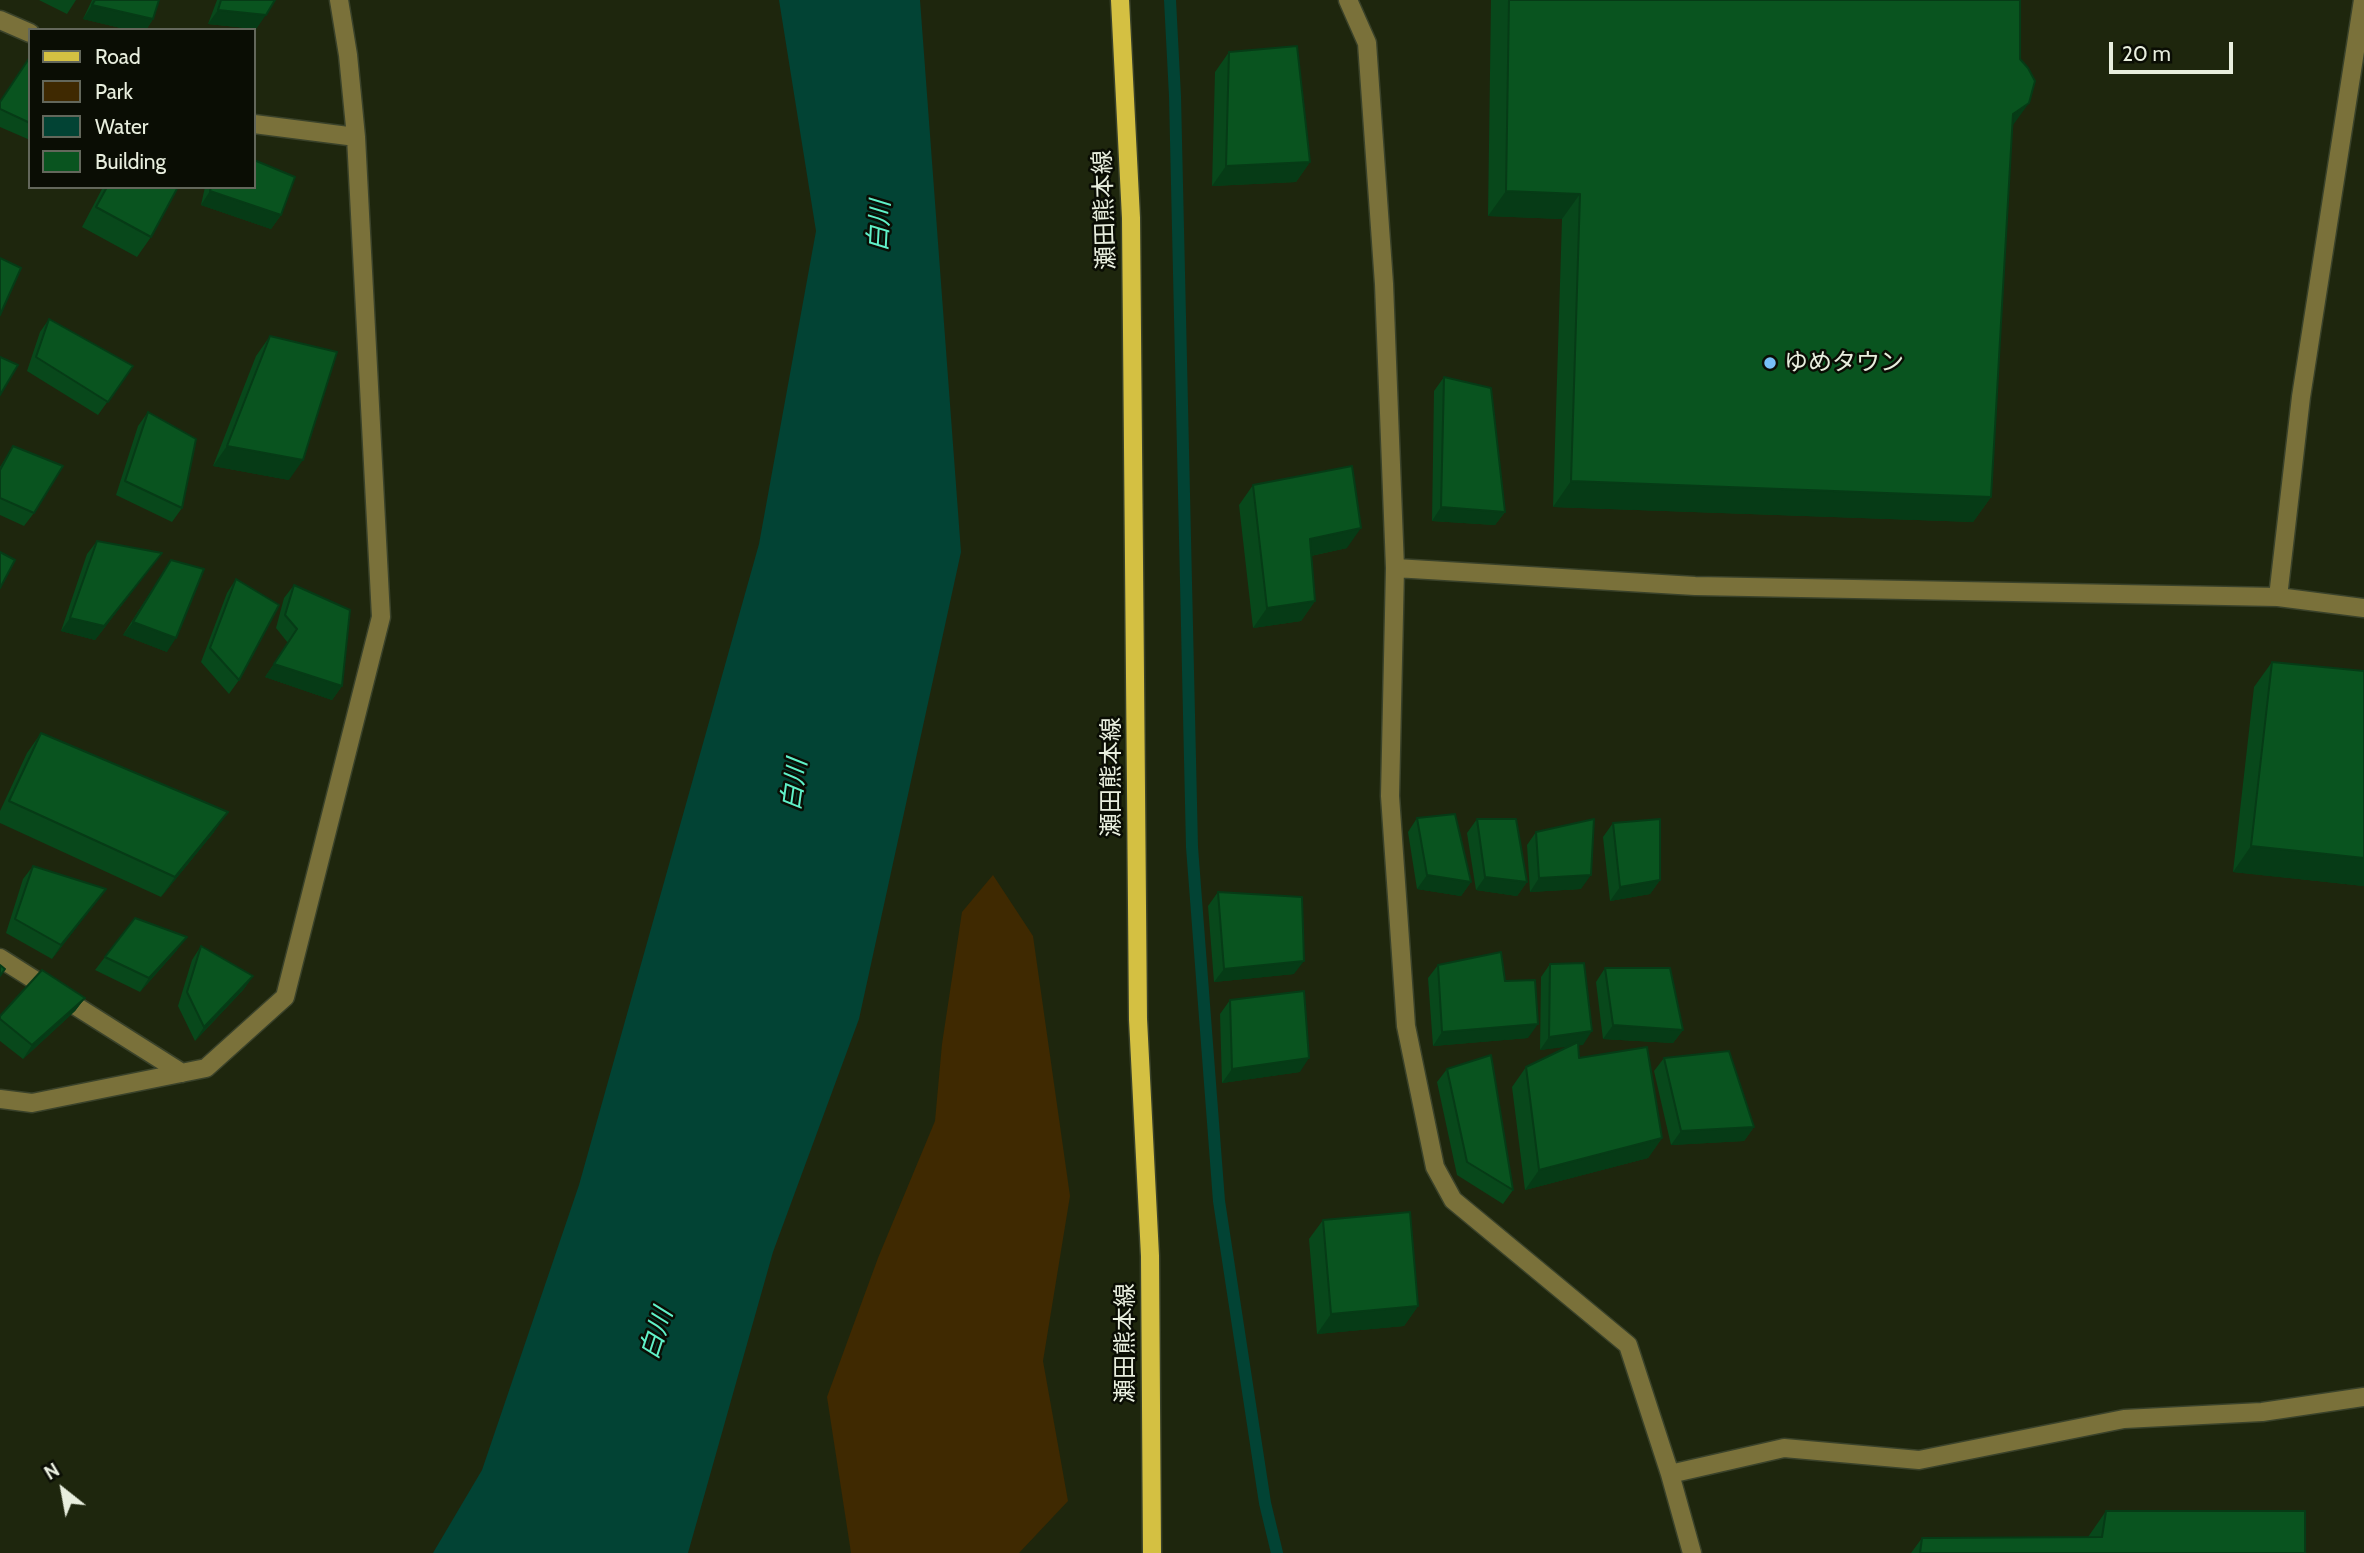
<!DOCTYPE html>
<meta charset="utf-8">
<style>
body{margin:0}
#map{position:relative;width:2364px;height:1553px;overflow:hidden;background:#1e260d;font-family:Cabin,sans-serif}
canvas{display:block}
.legend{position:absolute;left:28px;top:28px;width:228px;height:161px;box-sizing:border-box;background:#0a0d04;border:2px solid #63675b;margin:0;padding:9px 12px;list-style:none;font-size:21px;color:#e8eede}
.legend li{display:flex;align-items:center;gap:14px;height:35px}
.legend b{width:35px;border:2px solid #63675b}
.north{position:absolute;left:28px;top:1455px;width:70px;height:70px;-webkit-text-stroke:5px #0a0d04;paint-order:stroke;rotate:329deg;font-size:19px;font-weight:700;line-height:28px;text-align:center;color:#e8eede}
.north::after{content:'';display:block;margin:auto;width:24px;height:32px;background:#e8eede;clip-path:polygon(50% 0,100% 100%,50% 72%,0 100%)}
.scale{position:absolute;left:2109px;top:42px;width:124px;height:32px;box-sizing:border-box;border:4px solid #e8eede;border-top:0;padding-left:9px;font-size:21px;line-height:24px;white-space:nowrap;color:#e8eede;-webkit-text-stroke:5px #0a0d04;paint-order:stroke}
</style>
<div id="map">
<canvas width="2364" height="1553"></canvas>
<ul class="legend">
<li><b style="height:9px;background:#d4c042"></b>Road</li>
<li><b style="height:19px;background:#3f2901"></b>Park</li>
<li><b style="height:19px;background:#024334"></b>Water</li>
<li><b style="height:19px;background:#09541f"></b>Building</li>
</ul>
<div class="north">N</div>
<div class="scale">20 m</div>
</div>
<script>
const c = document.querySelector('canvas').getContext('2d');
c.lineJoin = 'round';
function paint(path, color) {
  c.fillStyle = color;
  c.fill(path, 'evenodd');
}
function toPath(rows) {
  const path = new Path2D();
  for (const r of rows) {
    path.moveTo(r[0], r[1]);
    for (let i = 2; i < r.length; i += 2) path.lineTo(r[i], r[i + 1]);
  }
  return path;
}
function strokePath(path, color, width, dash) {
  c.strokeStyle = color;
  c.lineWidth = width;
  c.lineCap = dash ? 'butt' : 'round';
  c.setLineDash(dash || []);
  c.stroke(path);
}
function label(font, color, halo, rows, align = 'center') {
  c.font = font + ' Cabin,"Noto Sans JP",sans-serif';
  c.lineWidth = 5;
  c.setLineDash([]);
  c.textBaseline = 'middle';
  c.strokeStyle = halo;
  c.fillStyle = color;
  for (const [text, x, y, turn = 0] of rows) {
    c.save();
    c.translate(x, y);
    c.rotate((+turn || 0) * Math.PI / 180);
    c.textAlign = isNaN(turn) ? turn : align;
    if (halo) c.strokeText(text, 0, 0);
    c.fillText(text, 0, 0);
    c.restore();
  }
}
paint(toPath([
 [993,875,1033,936,1070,1196,1043,1361,1068,1501,1019,1553,851,1553,827,1397,878,1258,935,1121,942,1044,962,912]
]), '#3f2901');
paint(toPath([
 [779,0,920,0,961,552,859,1019,773,1252,688,1553,433,1553,482,1470,579,1185,759,544,816,231]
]), '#024334');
strokePath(toPath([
 [1170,0,1175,96,1192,847,1219,1201,1265,1503,1277,1553]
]), '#024334', 12);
const minor = toPath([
 [1348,0,1367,43,1384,284,1395,568,1390,796,1406,1026,1435,1167,1453,1200,1628,1345,1670,1474,1692,1553],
 [0,20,30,33],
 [254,124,356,137],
 [1395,568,1695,586,2278,597,2364,608],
 [2278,597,2301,397,2363,0],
 [0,958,182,1073],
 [0,1099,32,1103,206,1068,285,997,381,617,356,137,348,55,339,0],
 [1670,1474,1784,1448,1919,1460,2124,1419,2262,1412,2364,1397]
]);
const major = toPath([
 [1120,0,1131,218,1138,1019,1150,1256,1152,1553]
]);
strokePath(minor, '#3a422a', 21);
strokePath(major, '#3a422a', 21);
strokePath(minor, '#7a713a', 18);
strokePath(major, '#d4c042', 18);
paint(toPath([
 [39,0,76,0,67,14],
 [92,0,159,0,153,19,146,30,129,30,83,19],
 [217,0,275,0,256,29,208,24],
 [1491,0,2020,0,1991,497,1973,522,1553,507,1562,219,1488,216],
 [1229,52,1310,162,1296,182,1212,186,1215,72],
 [30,56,30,140,0,127,0,101],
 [103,187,178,187,151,237,137,257,82,227],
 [205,187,254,187,281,215,271,229,201,205],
 [49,319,133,366,98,415,27,371,40,332],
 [270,336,289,480,213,466,256,356],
 [1444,377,1505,512,1495,525,1432,521,1434,391],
 [148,412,182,508,172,522,116,495,138,426],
 [13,446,34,513,24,526,0,515,0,467],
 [1253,485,1347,548,1311,556,1315,601,1301,621,1253,628,1239,505],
 [97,541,162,553,95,640,61,631,87,554],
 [171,560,167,652,123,635],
 [236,579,239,680,229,694,201,662,227,593],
 [294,585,342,686,332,700,265,677,288,643,276,628,284,598],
 [2272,662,2364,886,2233,872,2254,687],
 [41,733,214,832,161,897,0,823,0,811,27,753],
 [1417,818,1471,882,1461,896,1417,889,1408,832],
 [1477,819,1527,882,1517,896,1476,890,1467,833],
 [1613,823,1660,880,1650,894,1610,901,1603,837],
 [1536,832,1581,889,1530,892,1527,845],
 [33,866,106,889,52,959,6,933,23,879],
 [1218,892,1294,974,1214,982,1208,906],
 [201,946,253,976,243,990,195,1041,178,1006,192,960],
 [177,950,140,992,95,970,105,957],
 [1550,964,1583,1045,1579,1045,1579,1058,1662,1138,1648,1158,1525,1190,1512,1087,1526,1067,1569,1046,1540,1050,1541,977],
 [1438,965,1505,981,1528,1038,1433,1046,1428,978],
 [1605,968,1683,1030,1673,1043,1603,1039,1596,982],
 [85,998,75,1011,23,1059,0,1041,0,1016],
 [1230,1000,1300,1072,1222,1083,1220,1014],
 [1664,1058,1754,1127,1744,1141,1671,1145,1654,1071],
 [1447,1069,1513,1190,1503,1204,1457,1175,1437,1082],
 [1323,1220,1418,1306,1404,1326,1317,1334,1309,1239],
 [2106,1511,2305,1553,1911,1553,1922,1538,2088,1537]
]), '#08481b');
paint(toPath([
 [92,5,153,19,146,30,129,30,83,19],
 [218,10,266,15,256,29,208,24],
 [2029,103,2011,128,2013,114],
 [1310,162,1296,182,1212,186,1226,166],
 [210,191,281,215,271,229,201,205],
 [1506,191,1580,194,1562,219,1488,216],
 [227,446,303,460,289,480,213,466],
 [1571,481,1991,497,1973,522,1553,507],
 [1441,507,1505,512,1495,525,1432,521],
 [1361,528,1347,548,1296,559,1310,539],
 [162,553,95,640,61,631,70,618],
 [1315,601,1301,621,1253,628,1267,608],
 [133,622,176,638,167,652,123,635],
 [274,664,342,686,332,700,265,677],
 [228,812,214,832,161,897,175,877],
 [2251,846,2364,858,2364,886,2233,872],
 [1427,875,1471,882,1461,896,1417,889],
 [1591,875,1581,889,1530,892,1539,878],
 [1485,877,1527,882,1517,896,1476,890],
 [1660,880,1650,894,1610,901,1620,887],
 [106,889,96,902,52,959,61,945],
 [187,937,177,950,140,992,149,978],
 [1304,961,1294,974,1214,982,1224,969],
 [253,976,243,990,195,1041,204,1027],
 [85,998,75,1011,23,1059,32,1045],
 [1538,1024,1528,1038,1433,1046,1442,1032],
 [1613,1025,1683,1030,1673,1043,1603,1039],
 [1592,1031,1583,1045,1540,1050,1549,1037],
 [1309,1058,1300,1072,1222,1083,1232,1069],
 [1754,1127,1744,1141,1671,1145,1681,1131],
 [1662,1138,1648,1158,1525,1190,1539,1170],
 [1418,1306,1404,1326,1317,1334,1331,1314]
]), '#063b16');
const building = toPath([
 [95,0,159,0,153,19,92,5,95,0],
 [221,0,275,0,266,15,218,10,221,0],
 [1509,0,2020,0,2020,59,2028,68,2035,81,2029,103,2013,114,1991,497,1571,481,1580,194,1506,191,1509,0],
 [1297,46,1310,162,1226,166,1229,52,1297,46],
 [30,57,30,123,0,109,0,102,30,57],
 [254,160,295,177,281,215,210,191,211,187,254,187,254,160],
 [107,187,178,187,151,237,96,207,107,187],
 [0,258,21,268,0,315,0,258],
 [49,319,133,366,108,402,36,357,49,319],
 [270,336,337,352,303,460,227,446,270,336],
 [0,357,18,365,0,395,0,357],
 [1444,377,1491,388,1505,512,1441,507,1444,377],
 [148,412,196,439,182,508,125,481,148,412],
 [13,446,63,466,34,513,0,498,0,470,13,446],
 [1352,466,1361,528,1310,539,1315,601,1267,608,1253,485,1352,466],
 [97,541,162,553,104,626,70,618,97,541],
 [0,552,15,560,0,588,0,552],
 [171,560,204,569,176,638,133,622,171,560],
 [236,579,279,605,239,680,210,648,236,579],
 [294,585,350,610,342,686,274,664,297,629,285,615,294,585],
 [2272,662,2364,671,2364,858,2251,846,2272,662],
 [41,733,228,812,175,877,9,801,41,733],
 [1455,814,1471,882,1427,875,1417,818,1455,814],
 [1477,819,1516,819,1527,882,1485,877,1477,819],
 [1594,819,1591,875,1539,878,1536,832,1594,819],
 [1660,819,1660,880,1620,887,1613,823,1660,819],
 [33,866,106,889,61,945,15,919,33,866],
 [1218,892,1302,897,1304,961,1224,969,1218,892],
 [135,918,187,937,149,978,105,957,135,918],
 [201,946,253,976,204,1027,187,992,201,946],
 [1501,952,1505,981,1535,980,1538,1024,1442,1032,1438,965,1501,952],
 [1584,963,1592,1031,1549,1037,1550,964,1584,963],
 [0,965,5,969,0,976,0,965],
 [1605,968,1670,968,1683,1030,1613,1025,1605,968],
 [42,970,85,998,32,1045,0,1019,0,1016,42,970],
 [1304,991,1309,1058,1232,1069,1230,1000,1304,991],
 [1578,1042,1579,1058,1647,1047,1662,1138,1539,1170,1526,1067,1578,1042],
 [1729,1051,1754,1127,1681,1131,1664,1058,1729,1051],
 [1491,1055,1513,1190,1467,1162,1447,1069,1491,1055],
 [1410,1212,1418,1306,1331,1314,1323,1220,1410,1212],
 [2106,1511,2305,1511,2305,1553,1920,1553,1922,1538,2102,1537,2106,1511]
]);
paint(building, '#09541f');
strokePath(building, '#063b16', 2);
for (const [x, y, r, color] of [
 [1770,363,7,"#77c0f7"]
]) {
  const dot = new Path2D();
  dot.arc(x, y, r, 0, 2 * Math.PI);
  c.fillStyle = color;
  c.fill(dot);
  strokePath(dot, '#0a0d04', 2.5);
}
label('24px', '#e8eede', '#0a0d04', [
 ["瀬田熊本線",1105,210,-92],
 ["瀬田熊本線",1112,777,-90],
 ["瀬田熊本線",1126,1343,-90]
]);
label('24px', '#e8eede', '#0a0d04', [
 ["ゆめタウン",1784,363]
], 'left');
label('italic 26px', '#60f2c9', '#0a0d04', [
 ["白川",880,226,-87],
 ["白川",795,785,-82],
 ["白川",657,1334,-72]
]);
</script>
